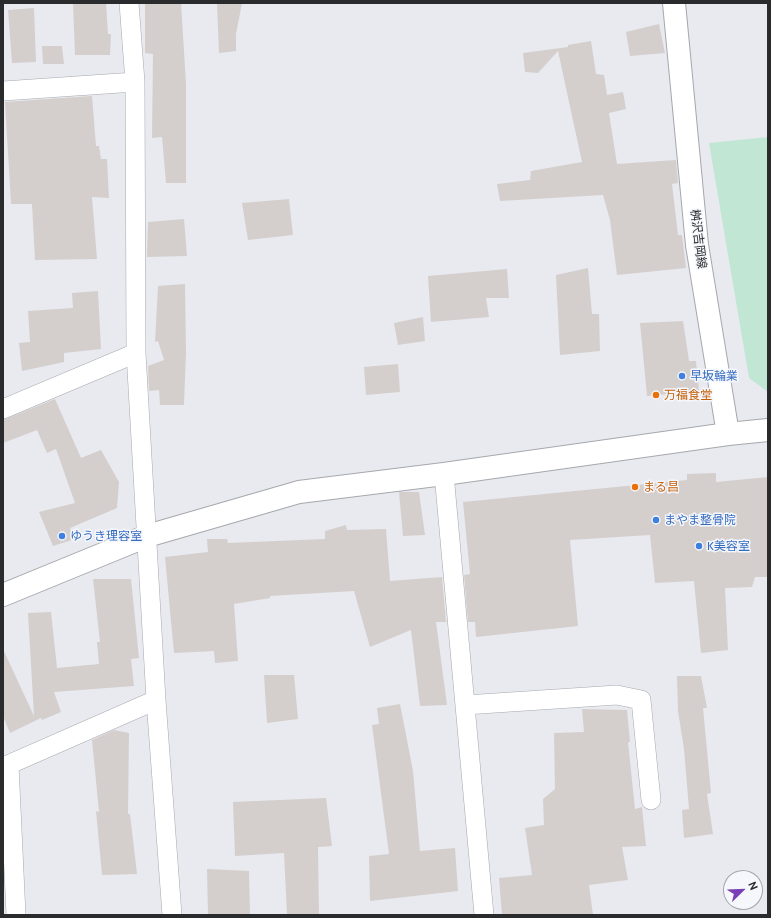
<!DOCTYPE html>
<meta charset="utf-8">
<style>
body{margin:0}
#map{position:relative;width:771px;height:918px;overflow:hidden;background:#e8eaef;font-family:Cabin,sans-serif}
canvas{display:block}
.frame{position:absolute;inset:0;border:4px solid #2a2b2d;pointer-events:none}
.north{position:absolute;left:723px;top:870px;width:40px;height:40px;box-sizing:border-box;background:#f5f7fc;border:1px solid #a4a5a9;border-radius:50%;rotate:67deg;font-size:11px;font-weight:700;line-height:16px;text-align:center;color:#2a2b2d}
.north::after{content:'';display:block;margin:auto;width:14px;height:18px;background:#793fb6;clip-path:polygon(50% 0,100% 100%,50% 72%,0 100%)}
</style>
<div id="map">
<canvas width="771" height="918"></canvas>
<div class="frame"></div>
<div class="north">N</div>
</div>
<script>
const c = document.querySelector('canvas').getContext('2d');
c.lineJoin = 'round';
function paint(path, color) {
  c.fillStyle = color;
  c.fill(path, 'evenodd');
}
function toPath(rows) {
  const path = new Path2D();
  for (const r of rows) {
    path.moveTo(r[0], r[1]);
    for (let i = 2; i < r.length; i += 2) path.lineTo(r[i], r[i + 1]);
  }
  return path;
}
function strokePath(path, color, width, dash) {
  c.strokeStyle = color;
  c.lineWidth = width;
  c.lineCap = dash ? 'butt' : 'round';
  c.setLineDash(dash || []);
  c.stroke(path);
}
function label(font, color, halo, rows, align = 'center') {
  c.font = font + ' Cabin,"Noto Sans JP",sans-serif';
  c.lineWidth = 3;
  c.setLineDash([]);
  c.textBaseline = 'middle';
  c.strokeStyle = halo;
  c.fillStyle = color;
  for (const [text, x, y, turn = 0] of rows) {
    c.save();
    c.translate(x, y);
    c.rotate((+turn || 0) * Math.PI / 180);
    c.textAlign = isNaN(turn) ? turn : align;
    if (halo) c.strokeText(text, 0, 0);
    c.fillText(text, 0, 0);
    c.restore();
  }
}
paint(toPath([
 [768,137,768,392,749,378,709,143]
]), '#c1e6d4');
paint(toPath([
 [73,3,106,3,108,34,111,34,110,55,75,55],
 [145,3,181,3,186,84,186,183,166,183,162,137,152,138,153,54,145,53],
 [217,3,242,3,236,34,236,51,219,53],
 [34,8,36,62,12,63,8,10],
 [659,24,665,53,630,56,626,32],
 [591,41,596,74,604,75,607,95,623,92,626,109,609,113,617,164,676,160,678,183,672,184,678,235,682,235,686,268,617,275,610,220,603,195,500,201,497,184,530,180,531,171,582,162,558,51,538,73,525,72,523,53,568,47,568,45],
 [42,46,62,46,64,64,43,64],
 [92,96,96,146,99,146,101,159,107,159,109,198,92,197,97,259,35,260,32,204,11,204,5,102],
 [289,199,293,235,248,240,242,203],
 [184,219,187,256,147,257,148,222],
 [588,268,592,314,599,314,600,351,560,355,556,275],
 [507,269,509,298,486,298,489,317,431,322,428,276],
 [185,284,186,352,184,405,160,405,159,390,149,391,148,366,164,360,158,341,155,342,158,286],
 [98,291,101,349,64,353,64,362,22,371,19,343,30,342,28,311,73,308,72,293],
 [423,317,425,341,398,345,394,323],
 [683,321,689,361,696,361,699,391,647,396,640,323],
 [398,364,400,392,366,395,364,367],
 [55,399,81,458,101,450,119,482,117,508,70,528,75,539,53,546,39,512,75,503,56,449,47,453,37,430,3,443,3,420],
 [716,473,716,482,768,477,768,577,755,577,752,587,725,588,728,650,701,653,694,581,655,583,650,535,570,540,578,626,476,637,475,622,468,622,464,575,470,574,463,502,687,480,687,474],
 [399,492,419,492,425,535,403,536],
 [346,525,347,530,386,529,390,581,442,577,446,622,436,622,447,705,420,706,411,630,370,647,354,591,270,596,270,598,234,604,238,661,215,663,214,651,174,653,165,557,208,552,207,539,227,539,228,543,325,539,325,531],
 [93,579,131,579,139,658,131,659,134,686,54,692,61,712,42,720,41,718,10,733,3,716,3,649,34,716,28,613,51,612,57,668,99,664,97,642,100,642],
 [264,675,294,675,298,719,267,723],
 [677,676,701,676,707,708,703,708,711,793,707,794,713,834,684,838,682,810,689,809,684,749,678,711],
 [400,704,413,771,420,851,455,848,458,891,370,901,369,856,389,854,372,725,379,724,377,708],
 [582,709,627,710,630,742,628,742,635,809,642,807,646,846,622,847,628,880,589,885,593,915,502,915,499,878,532,875,525,828,544,825,543,799,555,789,554,733,584,732],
 [114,730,129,733,128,814,130,814,137,874,102,875,96,811,99,812,92,740],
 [326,798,332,846,318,847,319,915,287,915,284,853,235,856,233,802],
 [207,869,249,871,250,915,208,915]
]), '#d4cfcc');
const minor = toPath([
 [129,3,135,82,136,353,156,700,172,915],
 [3,91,135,82],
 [3,409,136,353],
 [444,474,484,915],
 [465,705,617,695,641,700,651,800],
 [9,765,16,915],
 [3,767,156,700]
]);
const tertiary = toPath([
 [3,595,147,536,299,492,444,474,728,434]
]);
const secondary = toPath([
 [674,3,697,245,728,434,768,430]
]);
strokePath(minor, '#a6a8ad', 20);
strokePath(tertiary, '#a6a8ad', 24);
strokePath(secondary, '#a6a8ad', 24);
strokePath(minor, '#fff', 19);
strokePath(tertiary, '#fff', 22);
strokePath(secondary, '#fff', 22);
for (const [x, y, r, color] of [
 [682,376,4,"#3f7fe0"],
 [656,395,4,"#e8710a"],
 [635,487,4,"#e8710a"],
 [656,520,4,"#3f7fe0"],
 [62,536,4,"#3f7fe0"],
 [699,546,4,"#3f7fe0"]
]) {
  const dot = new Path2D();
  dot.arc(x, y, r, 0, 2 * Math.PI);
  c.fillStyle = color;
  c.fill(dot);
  strokePath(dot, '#f5f7fc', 1.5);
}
label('12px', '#2a2b2d', '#f5f7fc', [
 ["桝沢吉岡線",698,239,83]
]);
label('12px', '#366cbe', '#f5f7fc', [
 ["早坂輪業",690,376],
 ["まやま整骨院",664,520],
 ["ゆうき理容室",70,536],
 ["K美容室",707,546]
], 'left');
label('12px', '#c56008', '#f5f7fc', [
 ["万福食堂",664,395],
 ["まる昌",643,487]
], 'left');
</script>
